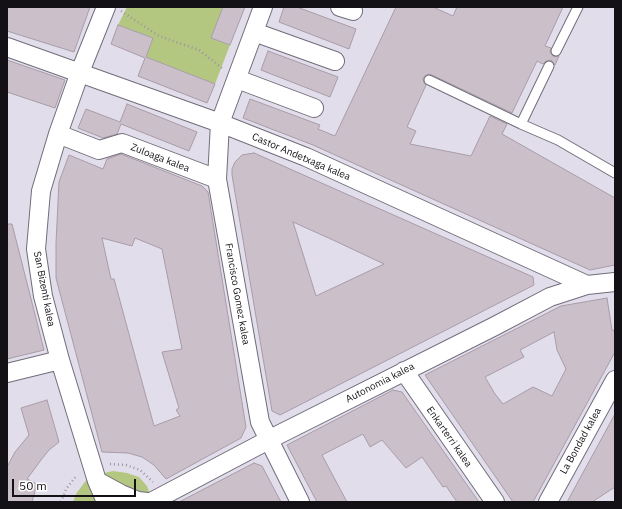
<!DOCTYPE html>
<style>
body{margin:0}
#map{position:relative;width:622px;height:509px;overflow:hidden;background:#e2ddeb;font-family:"IBM Plex Sans",sans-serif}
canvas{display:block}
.frame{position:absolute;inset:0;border:8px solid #131116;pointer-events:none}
.scale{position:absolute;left:12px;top:479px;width:124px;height:18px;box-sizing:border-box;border:2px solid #131116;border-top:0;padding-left:5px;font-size:12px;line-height:14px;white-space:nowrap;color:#131116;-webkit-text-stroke:3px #fff;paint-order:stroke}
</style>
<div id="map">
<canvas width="622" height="509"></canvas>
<div class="frame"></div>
<div class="scale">50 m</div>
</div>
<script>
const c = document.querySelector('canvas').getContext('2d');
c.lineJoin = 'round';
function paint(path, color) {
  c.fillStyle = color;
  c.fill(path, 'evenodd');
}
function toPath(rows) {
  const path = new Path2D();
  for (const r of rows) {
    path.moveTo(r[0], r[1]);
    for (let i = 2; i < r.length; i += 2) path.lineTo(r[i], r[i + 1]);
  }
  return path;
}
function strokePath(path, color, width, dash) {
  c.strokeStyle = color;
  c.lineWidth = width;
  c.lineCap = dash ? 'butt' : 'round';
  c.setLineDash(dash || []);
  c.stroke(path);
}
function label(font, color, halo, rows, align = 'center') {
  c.font = font + ' "IBM Plex Sans",sans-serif';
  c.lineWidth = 3;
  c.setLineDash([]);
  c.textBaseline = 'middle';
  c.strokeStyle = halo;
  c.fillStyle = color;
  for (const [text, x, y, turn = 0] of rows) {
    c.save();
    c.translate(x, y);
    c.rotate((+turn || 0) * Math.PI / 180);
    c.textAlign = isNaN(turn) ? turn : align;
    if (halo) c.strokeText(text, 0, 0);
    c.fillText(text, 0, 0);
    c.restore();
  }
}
paint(toPath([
 [127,7,223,7,211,38,230,45,215,84,146,57,153,38,118,25],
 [113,471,127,473,139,477,147,486,150,494,139,495,114,483,104,473],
 [87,479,97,502,73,502,76,494]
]), '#b4c780');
const building = toPath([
 [7,7,90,7,74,52,7,31,7,7],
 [223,7,245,7,230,45,211,38,223,7],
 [284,7,297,7,356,29,349,49,279,22,284,7],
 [396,7,433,7,453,16,457,7,563,7,545,46,551,48,550,52,553,56,559,56,555,65,551,60,546,61,543,64,537,61,512,113,432,75,428,74,423,78,424,83,426,85,407,127,416,131,410,144,471,156,490,116,507,124,502,134,615,198,615,265,590,270,313,145,243,118,250,99,320,125,318,129,335,136,396,7],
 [118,25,153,38,146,57,215,84,207,103,138,76,145,58,111,44,118,25],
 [268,51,338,77,330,97,261,70,268,51],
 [7,60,65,80,55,108,7,92,7,60],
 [127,104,197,132,189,151,121,124,117,134,103,138,78,128,86,109,120,122,127,104],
 [254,153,533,277,534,285,280,415,272,411,232,175,232,169,235,162,242,155,254,153],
 [293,222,333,240,384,264,316,296,293,222],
 [121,154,202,186,208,192,246,427,241,438,166,479,154,465,142,457,128,453,102,452,56,278,56,243,59,182,69,155,103,169,107,159,121,154],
 [102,238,132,246,135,238,162,249,182,349,162,352,179,408,176,410,180,416,154,426,114,279,111,279,102,238],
 [7,224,12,224,44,350,7,359,7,224],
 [607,298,612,330,615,331,615,352,533,502,513,502,425,375,561,306,607,298],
 [554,332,557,350,566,369,552,396,533,387,503,404,495,394,485,377,524,357,520,350,554,332],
 [393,390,402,392,479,502,457,502,446,486,443,487,422,457,406,468,382,440,370,447,363,434,322,455,347,502,317,502,287,445,393,390],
 [47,400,59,442,49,450,41,460,27,479,37,484,32,502,7,502,7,467,15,452,29,435,21,408,47,400],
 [615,414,615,487,592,502,567,502,615,414],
 [254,463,262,466,281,502,179,502,254,463]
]);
paint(building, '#cbbfca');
strokePath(building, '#a79ca7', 1);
const lane = toPath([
 [556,51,578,7],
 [549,66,521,124,558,140,615,173],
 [429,80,521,124]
]);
const street = toPath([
 [106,7,80,72,58,134,41,191,36,249,43,296,60,360,97,481,106,502],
 [263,7,220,123,217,179,260,422,300,502],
 [340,7,353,11],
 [254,32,335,61],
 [7,47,220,123,306,157,587,285],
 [237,79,314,108],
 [58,134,99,150,122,143,217,179],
 [404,371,495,502],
 [7,373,60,360],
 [97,481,121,494,138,501,147,502],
 [151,502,278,435,495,326,550,297,587,285,615,282],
 [548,502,615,380]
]);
strokePath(lane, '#726d7a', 11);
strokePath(street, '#726d7a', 20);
strokePath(toPath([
 [121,11,159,36,199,50,223,69],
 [110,464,126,465,140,470,153,482],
 [61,502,66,489,77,475]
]), '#9a96a1', 2.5, [1, 3]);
strokePath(lane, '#fff', 9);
strokePath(street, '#fff', 18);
label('10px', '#131116', '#fff', [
 ["Castor Andetxaga kalea",301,157,23],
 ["Zuloaga kalea",160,158,21],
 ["San Bizenti kalea",44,289,79],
 ["Francisco Gomez kalea",237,294,80],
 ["Autonomia kalea",380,383,-27],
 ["Enkarterri kalea",449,437,55],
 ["La Bondad kalea",581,441,-61]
]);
</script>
